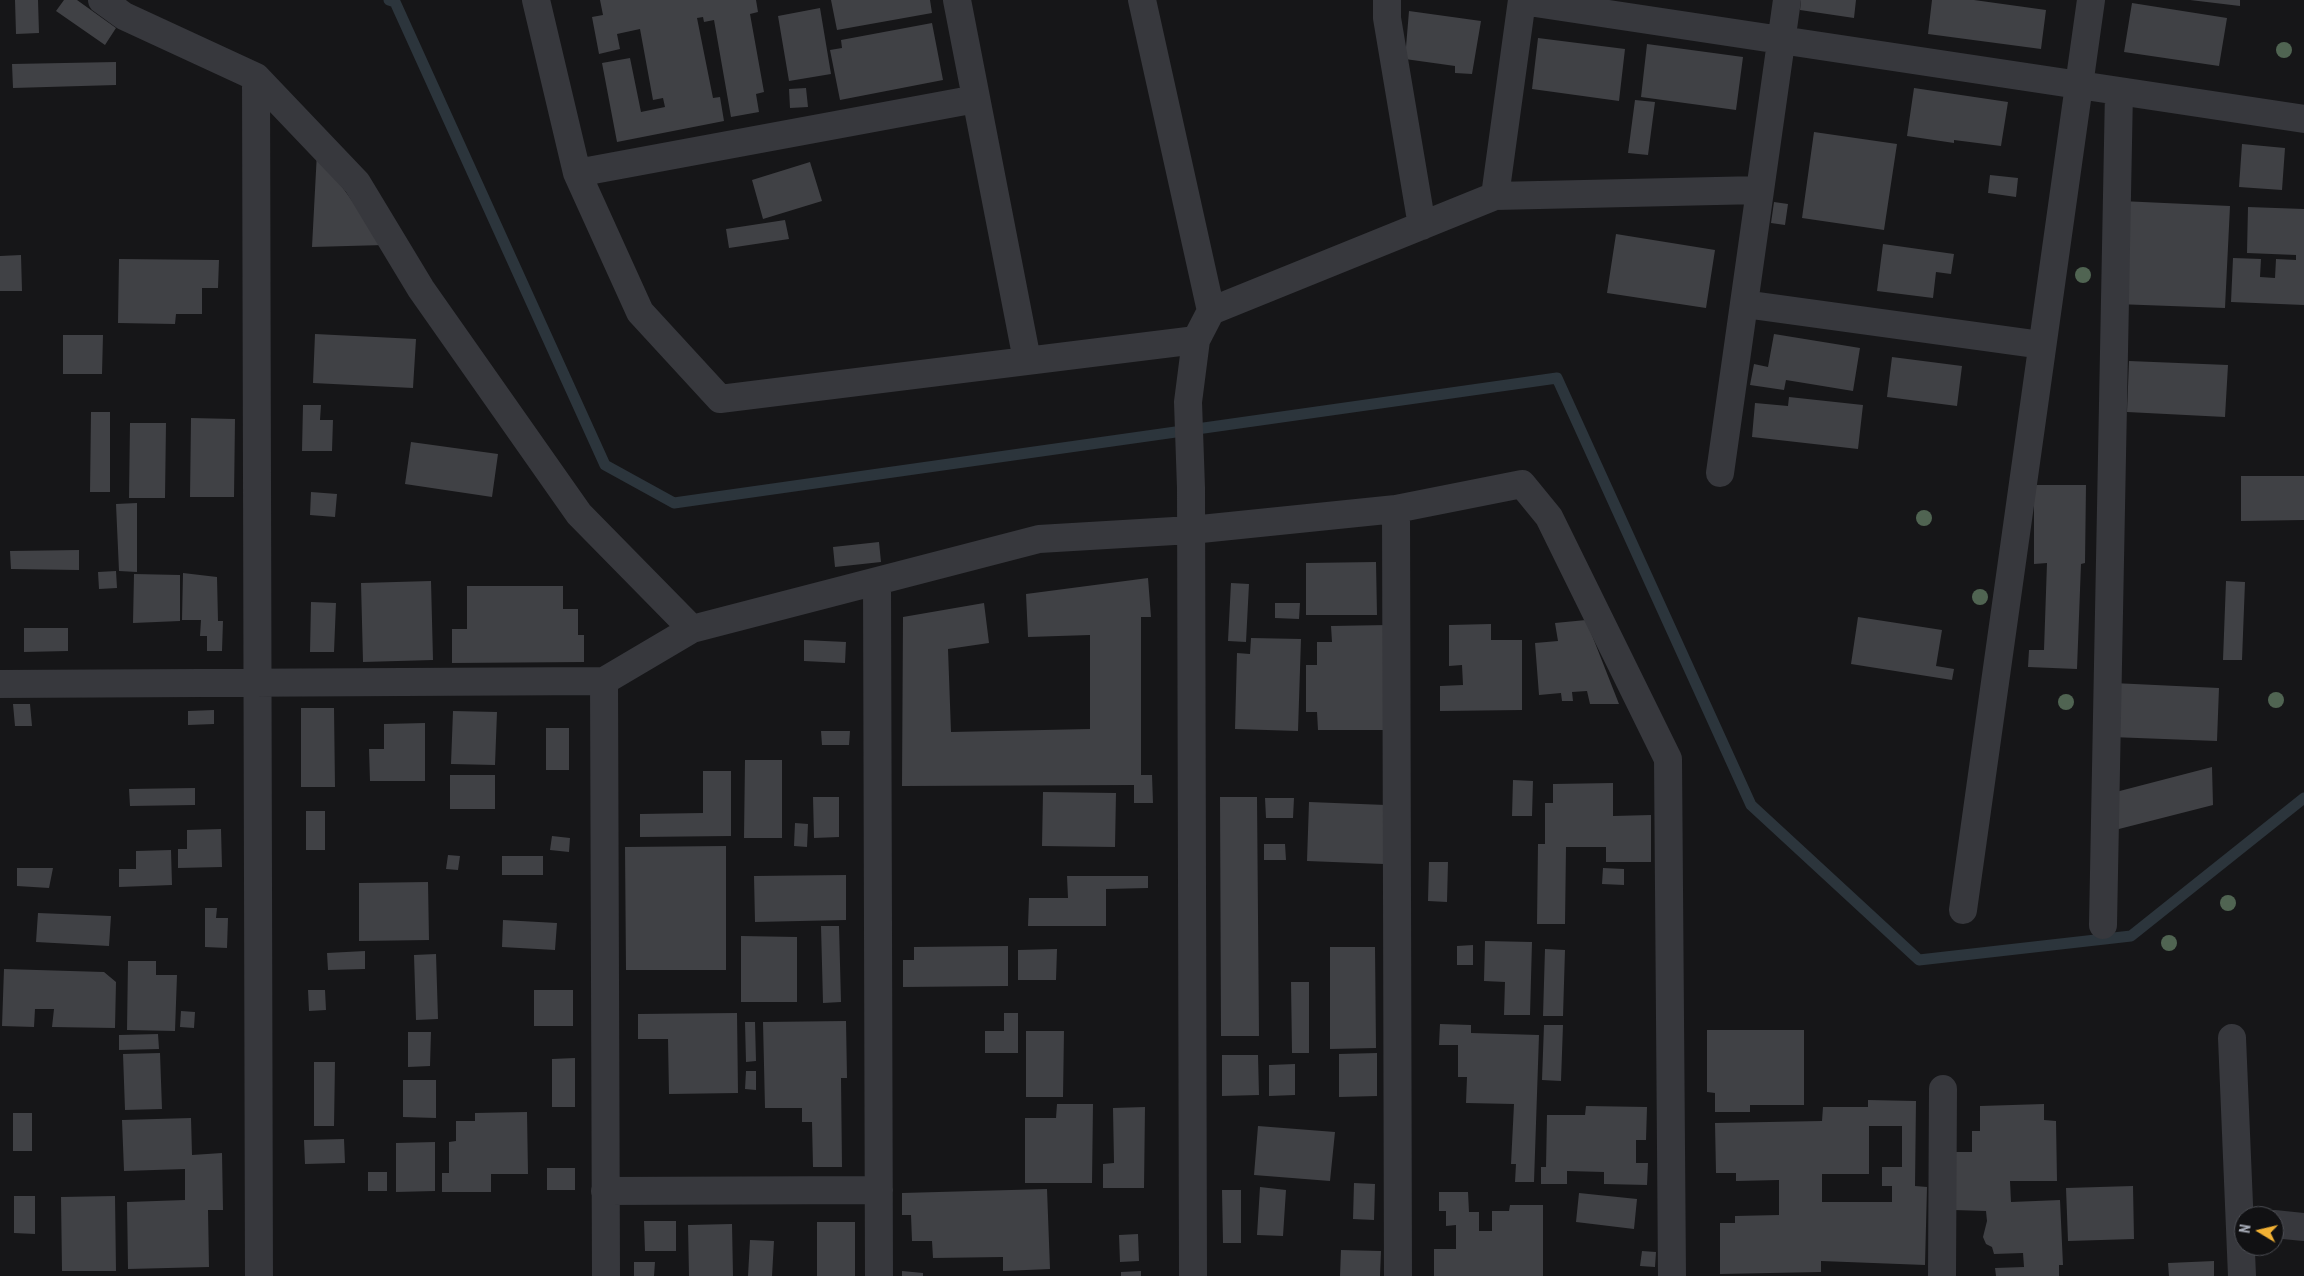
<!DOCTYPE html>
<style>
body{margin:0}
#map{position:relative;width:2304px;height:1276px;overflow:hidden;background:#161618;font-family:"Roboto Condensed",sans-serif}
canvas{display:block}
.north{position:absolute;left:2234px;top:1206px;width:50px;height:50px;box-sizing:border-box;background:#111113;border:1px solid #4d4f55;border-radius:50%;rotate:279deg;font-size:14px;font-weight:700;line-height:20px;text-align:center;color:#a8adb8}
.north::after{content:'';display:block;margin:auto;width:18px;height:22px;background:#f2b134;clip-path:polygon(50% 0,100% 100%,50% 72%,0 100%)}
</style>
<div id="map">
<canvas width="2304" height="1276"></canvas>
<div class="north">N</div>
</div>
<script>
const c = document.querySelector('canvas').getContext('2d');
c.lineJoin = 'round';
function toPath(rows) {
  const path = new Path2D();
  for (const r of rows) {
    path.moveTo(r[0], r[1]);
    for (let i = 2; i < r.length; i += 2) path.lineTo(r[i], r[i + 1]);
  }
  return path;
}
function strokePath(path, color, width, dash) {
  c.strokeStyle = color;
  c.lineWidth = width;
  c.lineCap = dash ? 'butt' : 'round';
  c.setLineDash(dash || []);
  c.stroke(path);
}
function paint(path, color) {
  c.fillStyle = color;
  c.fill(path, 'evenodd');
}
strokePath(toPath([
 [389,0,395,2,605,465,674,503,1557,378,1751,805,1919,960,2131,936,2304,798]
]), '#2c353c', 11);
paint(toPath([
 [15,0,38,0,39,33,16,34],
 [64,0,77,0,116,28,105,45,56,11],
 [600,0,756,0,758,12,750,14,764,92,756,94,759,112,731,117,714,20,704,22,703,17,697,18,713,98,720,97,724,121,617,142,602,63,630,58,641,112,665,107,663,98,653,100,640,29,617,34,620,49,599,54,592,17,603,15],
 [831,0,930,0,932,13,837,30],
 [1801,0,1856,0,1854,18,1800,10],
 [1932,0,1974,0,2046,10,2041,49,1928,34],
 [2190,0,2240,0,2240,6],
 [2132,3,2227,18,2219,66,2124,52],
 [820,8,831,74,789,81,778,16],
 [1409,11,1481,21,1472,74,1455,73,1455,66,1405,59],
 [932,23,943,80,840,100,830,50,842,48,841,40],
 [1538,38,1625,49,1619,101,1532,89],
 [1647,44,1743,57,1736,110,1641,97],
 [116,62,116,85,13,88,12,64],
 [806,88,808,107,790,108,789,89],
 [1914,88,2008,102,2001,146,1954,140,1954,143,1907,136],
 [1635,100,1655,102,1648,155,1628,153],
 [1814,132,1897,144,1884,230,1802,218],
 [2242,144,2285,148,2282,190,2239,187],
 [317,152,384,245,312,247],
 [810,162,822,201,763,219,752,180],
 [1990,175,2018,178,2016,197,1988,193],
 [2121,201,2230,206,2225,308,2116,304],
 [1774,202,1788,204,1785,225,1771,223],
 [2248,207,2304,209,2304,305,2231,302,2233,258,2261,259,2260,277,2275,278,2276,259,2296,260,2296,255,2247,253],
 [785,220,789,239,729,248,726,229],
 [1616,234,1715,250,1706,308,1607,293],
 [1883,244,1954,254,1951,274,1936,272,1933,298,1877,291],
 [21,255,22,291,0,291,0,256],
 [119,259,219,260,218,288,202,288,202,314,176,314,175,324,118,323],
 [315,334,416,339,413,388,313,383],
 [1774,334,1860,348,1853,391,1786,380,1784,390,1750,385,1754,364,1768,367],
 [63,335,103,335,102,374,63,374],
 [1892,357,1962,366,1957,406,1887,397],
 [2129,361,2228,365,2225,417,2127,412],
 [1789,397,1863,405,1858,449,1752,437,1755,403,1788,406],
 [303,405,321,405,320,420,333,420,332,451,302,451],
 [91,412,110,412,110,492,90,492],
 [191,418,235,419,234,497,190,497],
 [130,423,166,423,165,498,129,498],
 [411,442,498,454,492,497,405,484],
 [2241,476,2304,476,2304,520,2241,521],
 [2034,485,2086,485,2085,563,2081,564,2077,669,2028,667,2029,650,2044,650,2047,563,2034,564],
 [311,492,337,494,335,517,310,515],
 [137,503,137,572,119,571,116,504],
 [879,542,881,562,835,567,833,547],
 [79,550,79,570,11,569,10,551],
 [1376,562,1377,615,1306,615,1306,563],
 [116,571,117,588,99,589,98,572],
 [183,573,217,577,218,621,223,621,222,651,207,651,207,636,200,636,201,620,182,620],
 [134,574,180,575,180,621,133,623],
 [1148,578,1151,617,1141,617,1141,775,1152,775,1153,803,1134,803,1134,785,902,786,903,617,984,603,989,643,948,649,951,732,1090,729,1090,635,1028,637,1026,594],
 [431,581,433,660,363,662,361,583],
 [2226,581,2245,582,2242,660,2223,660],
 [1231,583,1249,584,1246,642,1228,641],
 [467,586,563,586,563,609,578,609,578,635,584,635,584,662,452,663,452,629,467,629],
 [311,602,336,603,334,652,310,652],
 [1275,603,1300,603,1299,619,1275,618],
 [1858,617,1942,630,1936,666,1954,669,1952,680,1851,664],
 [1586,620,1619,704,1590,704,1587,691,1572,692,1573,701,1562,701,1561,693,1539,695,1535,643,1558,641,1555,623],
 [1491,624,1491,640,1522,640,1522,710,1440,711,1440,686,1463,685,1462,665,1449,666,1449,625],
 [1388,625,1389,730,1318,730,1317,712,1306,712,1306,665,1317,665,1317,642,1332,642,1331,626],
 [24,628,68,628,68,651,24,652],
 [1251,638,1301,639,1298,731,1235,729,1237,653,1250,654],
 [804,640,846,642,845,663,804,661],
 [2113,683,2219,688,2217,741,2111,737],
 [13,704,30,704,32,726,15,726],
 [301,708,334,708,335,787,301,787],
 [214,710,214,724,188,725,188,711],
 [453,711,497,712,495,765,451,764],
 [425,723,425,781,370,781,369,749,384,749,384,724],
 [546,728,569,728,569,770,546,770],
 [821,731,850,731,849,745,822,745],
 [745,760,782,760,782,838,744,838],
 [2212,767,2213,805,2115,830,2112,793],
 [703,771,731,771,731,836,640,837,640,814,703,813],
 [450,775,495,775,495,809,450,809],
 [1513,780,1533,781,1532,816,1512,816],
 [1613,783,1613,816,1651,815,1651,862,1606,862,1606,847,1566,847,1565,924,1537,924,1538,844,1545,844,1545,803,1553,803,1553,784],
 [195,788,195,805,130,806,129,789],
 [1043,792,1116,793,1115,847,1042,846],
 [813,797,839,797,839,837,814,838],
 [1220,797,1257,797,1259,1036,1221,1036],
 [1265,798,1294,798,1293,818,1266,818],
 [1309,802,1386,805,1384,864,1307,861],
 [306,811,325,811,325,850,306,850],
 [795,823,808,824,807,847,794,846],
 [221,829,222,867,178,868,178,849,187,849,187,830],
 [552,836,570,838,569,852,550,850],
 [1264,844,1285,844,1286,860,1264,860],
 [726,846,726,970,626,970,625,847],
 [171,850,172,885,119,887,119,869,136,869,136,851],
 [448,855,460,856,458,870,446,869],
 [502,856,543,856,543,875,502,875],
 [1429,862,1448,862,1447,902,1428,901],
 [17,868,53,868,49,888,17,886],
 [1603,868,1624,869,1624,885,1602,884],
 [846,875,846,920,755,922,754,876],
 [1067,876,1148,876,1148,888,1106,889,1106,926,1028,926,1029,898,1068,898],
 [428,882,429,940,359,941,359,883],
 [205,908,217,908,216,918,228,918,227,948,205,947],
 [38,913,111,916,109,946,36,942],
 [503,920,557,923,555,950,502,947],
 [821,926,839,926,841,1002,823,1003],
 [741,936,797,937,797,1002,741,1002],
 [1485,941,1532,942,1530,1015,1504,1015,1505,982,1484,981],
 [1473,945,1473,965,1457,965,1457,946],
 [1008,946,1008,986,903,987,903,960,914,960,914,947],
 [1330,947,1375,947,1376,1048,1330,1049],
 [1057,949,1056,980,1018,980,1018,950],
 [1545,949,1565,950,1563,1016,1543,1016],
 [365,951,365,969,328,970,327,953],
 [436,954,438,1019,416,1020,414,955],
 [128,961,156,961,156,975,177,975,175,1031,127,1030],
 [4,969,104,972,116,982,115,1028,52,1027,54,1009,35,1009,34,1027,2,1026],
 [1291,982,1309,982,1309,1053,1292,1053],
 [308,990,325,990,326,1010,309,1011],
 [534,990,573,990,573,1026,534,1026],
 [181,1011,195,1012,194,1028,180,1027],
 [737,1013,738,1093,669,1094,668,1039,638,1039,638,1014],
 [1004,1013,1018,1013,1018,1053,985,1053,985,1031,1004,1031],
 [846,1021,847,1078,841,1078,842,1167,813,1167,812,1122,802,1122,802,1108,765,1108,763,1022],
 [745,1022,755,1022,756,1061,746,1062],
 [1440,1024,1471,1025,1471,1033,1539,1035,1534,1182,1515,1182,1516,1164,1511,1164,1514,1104,1466,1103,1467,1077,1458,1077,1458,1045,1439,1045],
 [1544,1025,1563,1025,1561,1081,1542,1080],
 [1707,1030,1804,1030,1804,1105,1750,1105,1750,1112,1715,1112,1715,1093,1707,1092],
 [1026,1031,1064,1031,1063,1097,1026,1097],
 [408,1032,431,1032,430,1066,408,1067],
 [158,1034,159,1049,119,1050,119,1035],
 [160,1053,162,1109,125,1110,123,1054],
 [1377,1053,1377,1096,1339,1097,1339,1054],
 [1222,1055,1258,1055,1259,1095,1222,1096],
 [575,1058,575,1107,552,1107,552,1059],
 [314,1062,335,1062,334,1126,314,1126],
 [1295,1064,1295,1095,1269,1096,1269,1065],
 [746,1071,756,1071,756,1090,745,1089],
 [403,1080,436,1080,436,1118,403,1117],
 [1868,1100,1916,1101,1915,1186,1927,1187,1925,1265,1821,1261,1821,1272,1720,1274,1720,1223,1735,1223,1735,1216,1779,1215,1779,1180,1736,1181,1736,1173,1716,1173,1715,1123,1822,1121,1823,1107,1868,1107],
 [1869,1126,1902,1126,1902,1167,1882,1167,1882,1186,1892,1186,1892,1202,1822,1202,1822,1174,1869,1174],
 [1057,1104,1093,1104,1092,1183,1025,1183,1025,1118,1056,1118],
 [2044,1104,2044,1120,2056,1121,2057,1181,2010,1181,2011,1202,2060,1200,2063,1265,2059,1265,2059,1276,1996,1276,1995,1268,2024,1267,2023,1253,1994,1254,1992,1247,1986,1244,1983,1237,1987,1221,1986,1211,1954,1210,1944,1152,1972,1152,1972,1131,1980,1131,1980,1106],
 [1586,1106,1647,1107,1646,1140,1636,1140,1636,1163,1648,1163,1647,1185,1604,1184,1604,1172,1567,1171,1567,1184,1541,1184,1541,1167,1546,1167,1547,1115,1585,1115],
 [1145,1107,1144,1188,1103,1188,1103,1164,1114,1163,1113,1108],
 [527,1112,528,1174,491,1174,491,1192,442,1192,442,1173,449,1173,449,1142,456,1141,456,1121,475,1121,475,1113],
 [13,1113,32,1113,32,1151,13,1151],
 [191,1118,192,1155,222,1153,223,1210,208,1210,209,1267,128,1269,127,1202,185,1200,185,1169,124,1171,122,1120],
 [1258,1126,1335,1132,1330,1181,1254,1175],
 [344,1139,345,1163,305,1164,304,1140],
 [435,1142,435,1191,396,1192,396,1143],
 [547,1168,575,1168,575,1190,547,1190],
 [368,1172,387,1172,387,1191,368,1191],
 [1354,1183,1375,1184,1374,1220,1353,1219],
 [2133,1186,2134,1239,2068,1241,2066,1188],
 [1260,1187,1286,1190,1283,1236,1257,1235],
 [1047,1189,1050,1269,1003,1271,1003,1257,933,1258,932,1241,912,1241,911,1215,902,1215,902,1193],
 [1222,1190,1241,1190,1241,1243,1223,1243],
 [1439,1192,1468,1192,1469,1212,1479,1212,1479,1231,1492,1231,1492,1211,1509,1211,1510,1205,1543,1205,1543,1276,1434,1276,1434,1249,1456,1249,1456,1225,1446,1226,1446,1211,1439,1211],
 [1579,1193,1637,1199,1634,1229,1576,1222],
 [14,1196,35,1196,35,1234,14,1233],
 [115,1196,116,1271,62,1271,61,1197],
 [644,1221,676,1221,676,1251,645,1251],
 [817,1222,855,1222,855,1276,817,1276],
 [732,1224,733,1276,689,1276,688,1225],
 [1138,1234,1139,1261,1120,1262,1119,1235],
 [750,1240,774,1241,772,1276,748,1276],
 [1341,1250,1381,1251,1380,1276,1340,1276],
 [1642,1251,1656,1252,1655,1267,1640,1266],
 [2214,1261,2214,1276,2169,1276,2168,1263],
 [634,1262,655,1262,654,1276,634,1276],
 [902,1271,923,1273,923,1276,902,1276],
 [1141,1271,1141,1276,1121,1276,1121,1272]
]), '#404145');
strokePath(toPath([
 [102,0,124,16,256,77,357,183,421,289,579,514,692,629],
 [536,0,577,173,640,312,720,399,1196,340],
 [957,0,1027,360],
 [1142,0,1211,311],
 [1387,0,1387,18,1422,226],
 [1522,1,2304,119],
 [256,77,259,1276],
 [577,173,976,99],
 [1495,196,1522,0],
 [1744,304,2042,345],
 [1720,473,1787,0],
 [1396,509,1398,1276],
 [877,582,879,1276],
 [604,681,606,1276],
 [0,684,604,681,692,629,1039,539,1191,530,1396,509,1522,484,1549,517,1668,759,1672,1276],
 [1963,910,2091,0],
 [2103,925,2119,91],
 [2232,1038,2242,1276],
 [605,1191,879,1190],
 [2274,1224,2304,1227],
 [1193,1276,1191,488,1188,402,1196,340,1211,311,1495,196,1760,190],
 [1942,1276,1943,1089]
]), '#37383d', 28);
c.fillStyle = '#506452';
for (const [x, y] of [
 [2284,50],
 [2083,275],
 [1924,518],
 [1980,597],
 [2276,700],
 [2066,702],
 [2228,903],
 [2169,943]
]) {
  c.beginPath();
  c.arc(x, y, 8, 0, 2 * Math.PI);
  c.fill();
}
</script>
